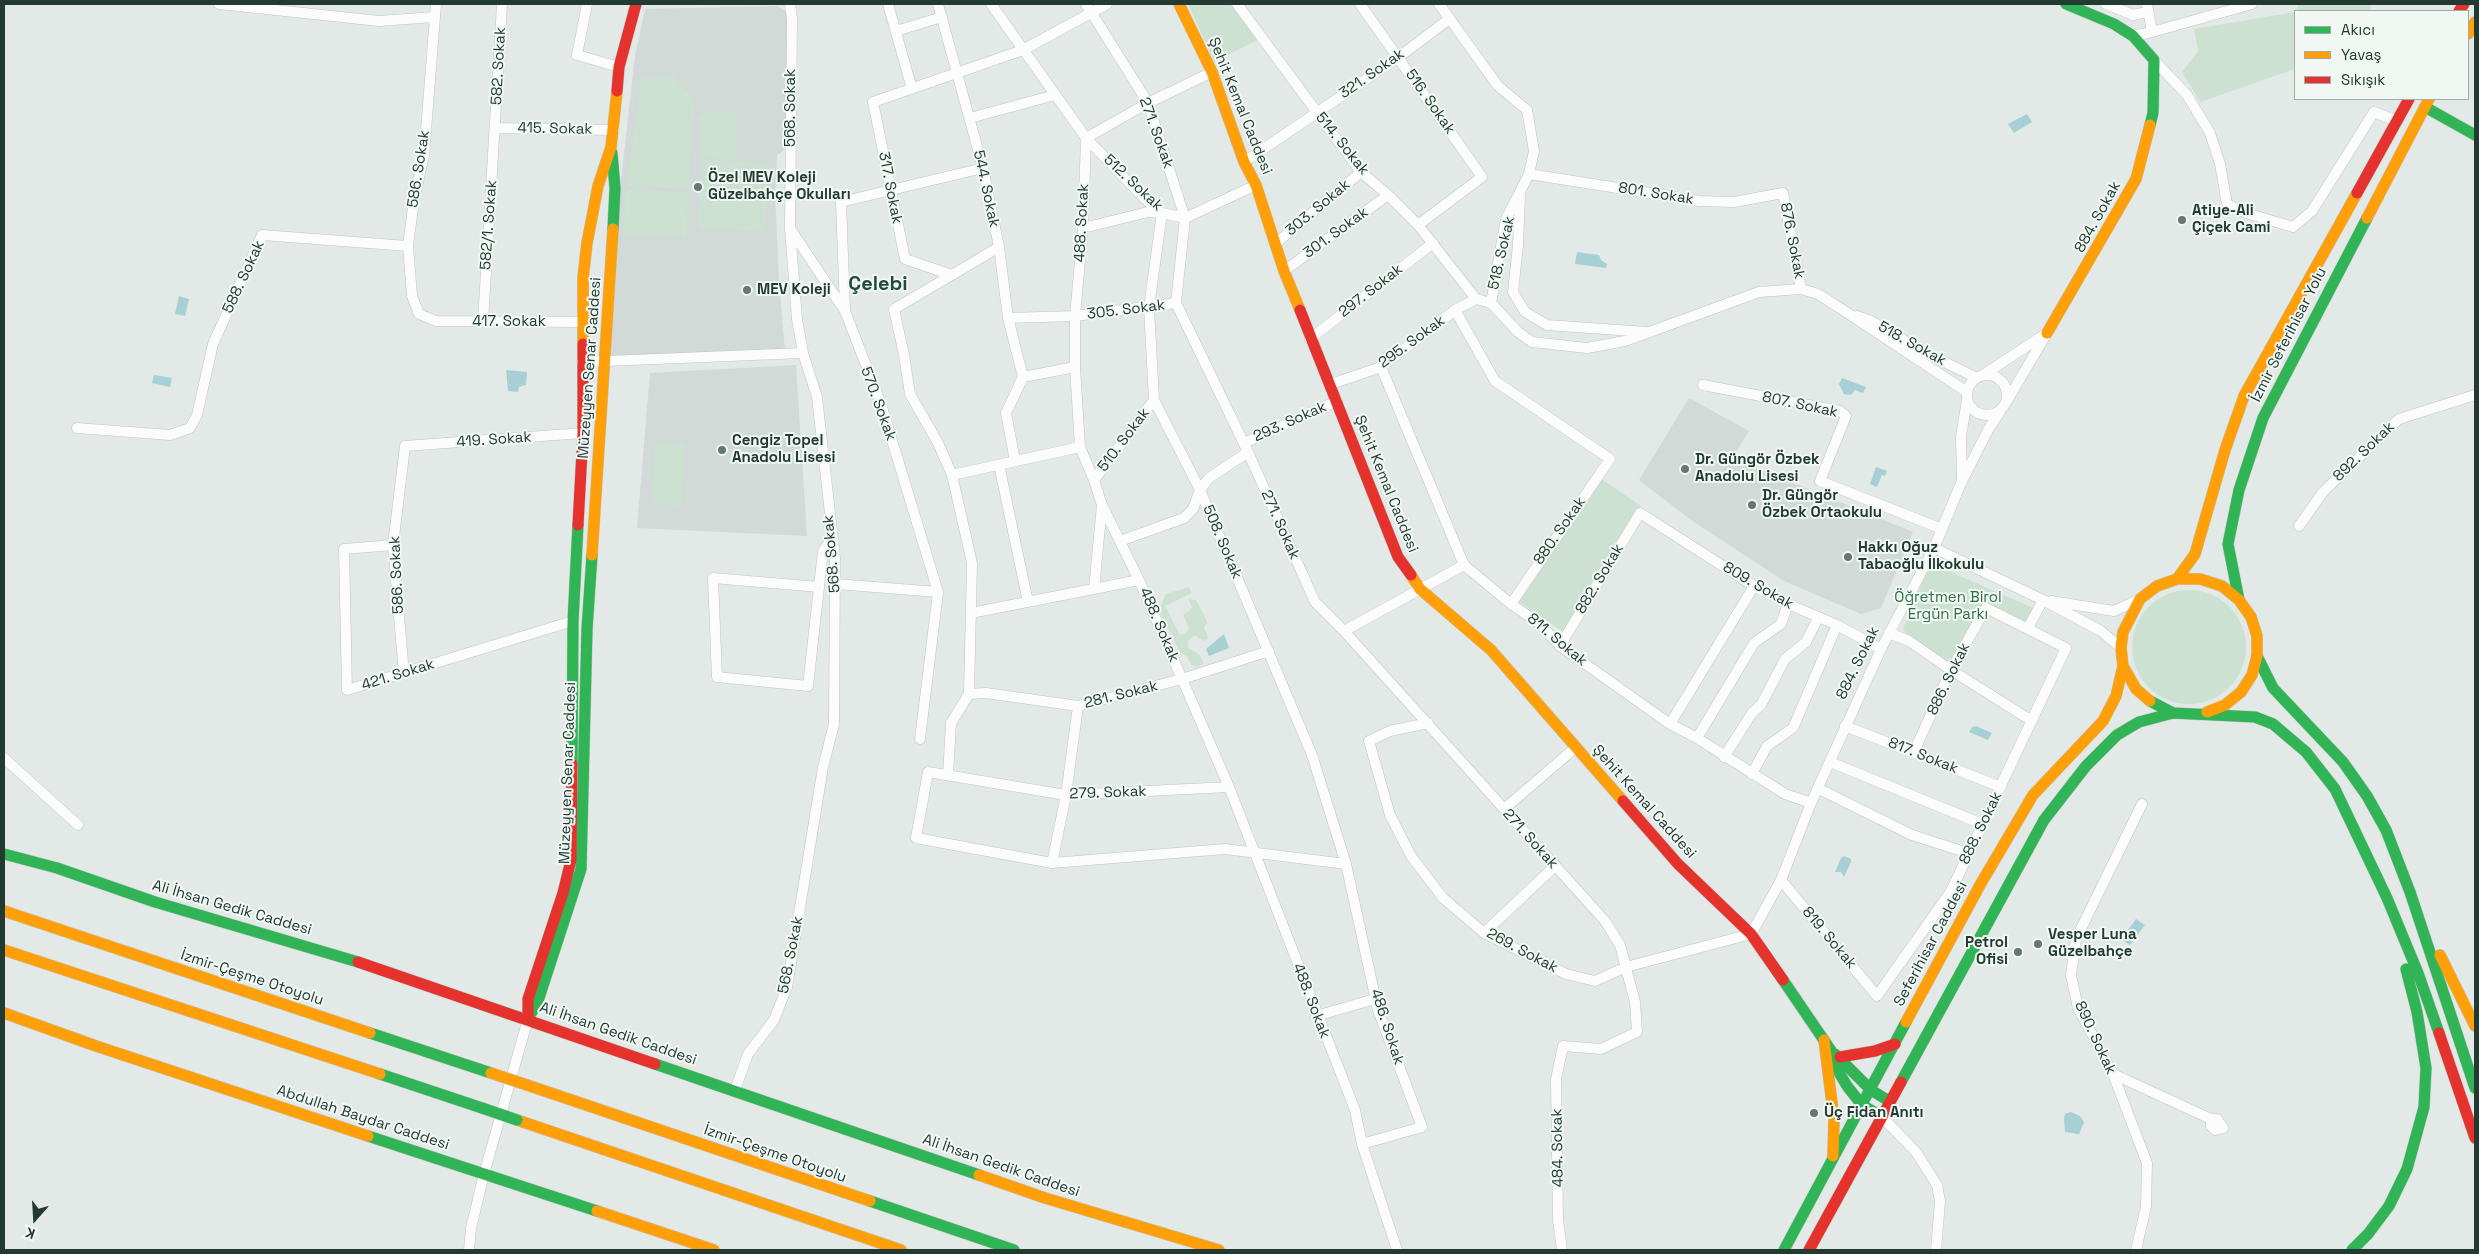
<!DOCTYPE html>
<meta charset="utf-8">
<style>
body{margin:0}
#map{position:relative;width:2479px;height:1254px;overflow:hidden;background:#e3e9e6;font-family:"Space Grotesk",sans-serif}
canvas{display:block}
.frame{position:absolute;inset:0;border:5px solid #233a33;pointer-events:none}
.legend{position:absolute;left:2294px;top:10px;width:175px;height:90px;box-sizing:border-box;background:#f1f8f4;border:1px solid #9faca7;margin:0;padding:6px 9px;list-style:none;font-size:15px;color:#233a33}
.legend li{display:flex;align-items:center;gap:10px;height:25px}
.legend b{width:25px;border:1px solid #9faca7}
.north{position:absolute;left:10px;top:1194px;width:50px;height:50px;-webkit-text-stroke:4px #f1f8f4;paint-order:stroke;rotate:199deg;font-size:14px;font-weight:700;line-height:20px;text-align:center;color:#233a33}
.north::after{content:'';display:block;margin:auto;width:18px;height:22px;background:#233a33;clip-path:polygon(50% 0,100% 100%,50% 72%,0 100%)}
</style>
<div id="map">
<canvas width="2479" height="1254"></canvas>
<div class="frame"></div>
<ul class="legend">
<li><b style="height:6px;background:#30b455"></b>Akıcı</li>
<li><b style="height:6px;background:#ff9f0a"></b>Yavaş</li>
<li><b style="height:6px;background:#e5322d"></b>Sıkışık</li>
</ul>
<div class="north">K</div>
</div>
<script>
const c = document.querySelector('canvas').getContext('2d');
c.lineJoin = 'round';
function paint(path, color) {
  c.fillStyle = color;
  c.fill(path, 'evenodd');
}
function toPath(rows) {
  const path = new Path2D();
  for (const r of rows) {
    if (r.length === 3) {
      path.moveTo(r[0] + r[2], r[1]);
      path.arc(r[0], r[1], r[2], 0, 2 * Math.PI);
      continue;
    }
    path.moveTo(r[0], r[1]);
    for (let i = 2; i < r.length; i += 2) path.lineTo(r[i], r[i + 1]);
  }
  return path;
}
function strokePath(path, color, width, dash) {
  c.strokeStyle = color;
  c.lineWidth = width;
  c.lineCap = dash ? 'butt' : 'round';
  c.setLineDash(dash || []);
  c.stroke(path);
}
function label(font, color, halo, rows, align = 'center') {
  c.font = font + ' "Space Grotesk",sans-serif';
  c.lineWidth = 4;
  c.setLineDash([]);
  c.textBaseline = 'middle';
  c.strokeStyle = halo;
  c.fillStyle = color;
  for (const [text, x, y, turn = 0] of rows) {
    c.save();
    c.translate(x, y);
    c.rotate((+turn || 0) * Math.PI / 180);
    c.textAlign = isNaN(turn) ? turn : align;
    if (halo) c.strokeText(text, 0, 0);
    c.fillText(text, 0, 0);
    c.restore();
  }
}
paint(toPath([
 [777,6,789,13,787,132,783,151,777,155,775,194,779,281,785,351,610,358,621,180,635,56,645,9],
 [796,365,807,536,637,528,650,373],
 [1689,398,1749,431,1732,458,1913,532,1881,608,1861,614,1784,581,1691,520,1639,480]
]), '#d1dad6');
paint(toPath([
 [1188,4,1233,4,1258,40,1214,62],
 [2299,4,2369,4,2372,11,2295,11,2295,69,2200,102,2182,72,2198,51,2194,29,2295,12],
 [674,77,694,100,689,189,628,186,630,152,632,151,641,78],
 [709,111,736,111,736,160,701,157,700,116],
 [701,160,768,163,765,231,698,228],
 [626,190,688,192,686,238,624,235],
 [655,443,685,445,682,506,652,504],
 [1600,478,1641,506,1563,632,1518,601],
 [1937,566,2038,610,2030,625,1992,606,1951,670,1909,641,1903,628,1928,569],
 [1189,587,1192,593,1165,606,1180,635,1186,633,1189,628,1183,615,1189,611,1192,607,1188,599,1196,600,1208,623,1204,626,1208,639,1204,641,1194,635,1188,641,1188,648,1199,654,1204,663,1197,667,1191,665,1187,657,1179,651,1159,610,1166,594],
 [2189,647,57]
]), '#cde1d3');
paint(toPath([
 [2027,114,2032,122,2014,133,2008,124],
 [1577,252,1599,255,1601,260,1607,264,1606,268,1575,264],
 [179,296,189,299,185,316,175,314],
 [506,370,527,372,526,385,519,387,518,392,508,391],
 [154,375,172,378,170,387,152,383],
 [1842,378,1866,387,1863,393,1855,390,1851,395,1844,394,1839,384],
 [1876,467,1887,471,1885,476,1882,475,1877,487,1870,484],
 [1224,634,1229,648,1209,656,1206,649],
 [1976,726,1992,733,1988,740,1969,732,1972,727],
 [1844,856,1851,859,1851,862,1844,877,1841,872,1835,872,1841,858],
 [2136,919,2145,925,2130,945,2121,939],
 [2071,1112,2080,1116,2084,1122,2079,1134,2065,1132,2064,1118,2065,1114]
]), '#a6d0d4');
const street = toPath([
 [219,4,379,21,434,17],
 [436,4,424,155,414,200,408,246,412,296,419,314,436,321,582,322],
 [587,4,577,55,619,67],
 [888,4,912,89],
 [938,4,983,168,999,247,1008,318,1023,377],
 [991,4,1086,138,1083,228,1075,316,1075,367,1080,447,1094,480,1102,505,1139,580,1229,787,1355,1110,1362,1144,1397,1250],
 [1086,4,1148,103,1185,218,1176,303,1248,452,1315,602,1344,631,1605,921,1620,945,1635,1002,1637,1032,1601,1049,1563,1046,1556,1079,1558,1220,1562,1250],
 [1237,4,1361,172,1388,195,1418,225,1476,299],
 [1360,4,1482,177,1418,225],
 [1439,4,1498,86,1527,110,1534,151,1529,174,1506,219,1491,303],
 [2106,4,2133,15,2147,12],
 [896,31,942,17],
 [2152,32,2252,4],
 [2133,36,2152,32,2147,4],
 [2154,60,2187,95,2210,133,2220,164,2227,204,2246,213,2293,227,2312,211,2374,112,2397,121],
 [1212,72,1148,103,1086,138,1145,199,1162,213,1185,218,1256,185],
 [970,118,1055,95],
 [496,128,614,130],
 [1244,162,1399,57,1449,19],
 [1529,174,1700,201,1734,202,1783,193,1801,289],
 [1520,196,1518,245,1513,292,1525,312,1547,325,1647,332],
 [1083,228,1148,212,1162,213,1149,307,1154,400,1200,490,1312,755,1346,864,1378,1010,1422,1127,1362,1144],
 [791,230,845,311,881,404,938,592,920,739],
 [1275,244,1361,172],
 [999,247,952,275,905,259,873,102,1023,50,1107,4],
 [1284,271,1388,195],
 [952,275,894,309,904,355,910,394,938,443,952,475,1080,447],
 [1491,303,1518,332,1532,342,1587,348,1625,341,1759,292,1801,289,1818,294,1846,312,1967,392],
 [845,310,841,202,983,168],
 [1455,310,1495,381,1610,459,1511,604],
 [1857,316,1871,321,1926,353,1977,378],
 [1008,318,1075,316,1176,303],
 [483,322,502,4],
 [1310,339,1433,243],
 [582,362,803,353],
 [1381,367,1464,565,1511,604,1540,624,1560,646,1670,724,1697,738,1785,794,1811,803],
 [1987,395,20],
 [1983,375,2044,335],
 [1023,377,1075,367],
 [1331,384,1381,367,1455,310,1476,299,1491,303],
 [1703,385,1840,411,1846,416,1820,481,1942,529],
 [2007,401,2047,333],
 [77,428,170,435,190,428,197,415,213,344,262,235,408,246],
 [1244,443,1337,401],
 [1015,461,1006,413,1023,377],
 [999,465,1028,602],
 [1962,479,1961,437,1967,399],
 [1094,480,1154,400],
 [2299,526,2323,492,2399,419,2475,395],
 [1120,541,1184,518,1193,509,1200,490,1209,478,1248,452],
 [393,545,344,549,347,690,573,621],
 [1934,548,2043,600,2101,631,2121,648],
 [836,584,938,592],
 [819,587,808,686,717,677,713,578,819,587,823,551,832,538],
 [1094,589,1102,505],
 [2051,601,2114,611,2138,600],
 [971,613,1139,580],
 [2028,628,2043,600],
 [1344,631,1464,565],
 [1889,633,1909,641,1951,670,2032,721],
 [1560,646,1640,513,1754,586,1788,604,1837,625,1881,649],
 [404,674,393,545,405,446,583,433],
 [969,694,986,693,1078,706,1182,679,1269,651],
 [1428,723,1390,731,1369,741,1390,815,1411,856,1443,898,1484,933,1566,974,1595,981,1626,967,1751,934,1781,880,1811,803,1881,649,1934,548,1962,481,1988,430,2001,410],
 [1670,724,1754,586],
 [1845,726,2001,787],
 [1697,738,1754,643,1781,624,1788,604],
 [1724,757,1752,713,1761,705,1785,659,1806,642,1818,618],
 [4,758,78,825],
 [1830,762,1982,824],
 [1752,774,1767,746,1793,728,1837,625],
 [948,775,951,723,969,694,972,563,952,475],
 [1229,787,1066,795,928,772,916,838,1052,863,1225,849,1346,864],
 [1819,789,1912,835,1968,853],
 [1504,809,1575,748],
 [1052,863,1066,795,1078,706],
 [1781,880,1877,996,1951,891,2066,648,1986,608,1951,670,1914,752],
 [1484,933,1555,866],
 [1316,1016,1375,999],
 [2113,1074,2211,1119,2217,1119,2223,1128,2215,1130,2211,1126,2211,1119],
 [735,1090,748,1054,774,1020,787,987,823,767,834,724,835,558,817,397,803,353,797,319,790,229,792,19,790,4],
 [1881,1116,1916,1152,1937,1185,1940,1201,1936,1250],
 [469,1250,471,1228,484,1174,528,1019],
 [2136,1250,2146,1207,2147,1163,2113,1074,2078,1008,2071,975,2076,939,2142,804]
]);
const fast = toPath([
 [2066,4,2114,24,2133,36,2154,60,2153,113,2150,125],
 [2425,107,2475,135],
 [612,153,615,188,613,229],
 [2239,600,2228,544,2239,490,2263,418,2367,218],
 [2257,656,2273,688,2343,762,2367,796,2386,830,2410,892,2475,1088],
 [2150,701,2173,713,2255,717,2273,724,2306,752,2335,789,2387,898,2418,973,2439,1033],
 [572,764,573,621,578,525],
 [4,854,57,868,155,902,358,962],
 [1783,980,1832,1052,1834,1064,1847,1086,1862,1105,1881,1116],
 [528,1018,537,1004,581,869,587,629,592,555],
 [370,1033,491,1073],
 [1835,1054,1871,1090,1889,1101],
 [655,1064,979,1175],
 [380,1074,482,1108],
 [1901,1082,2044,820,2086,766,2117,735,2139,722,2173,713],
 [368,1136,597,1211],
 [870,1201,1014,1250],
 [1784,1250,1906,1022],
 [2352,1250,2368,1234,2389,1206,2407,1169,2424,1107,2426,1068,2417,1012,2406,969]
]);
const slow = toPath([
 [1179,4,1212,72,1244,162,1256,185,1284,271,1300,310],
 [2468,34,2475,22],
 [2367,218,2429,99],
 [2047,333,2136,179,2150,125],
 [583,344,583,278,587,243,598,186,611,147,617,91],
 [592,555,613,229],
 [1411,575,1420,589,1491,650,1623,801],
 [2177,579,2195,554,2225,450,2244,396,2357,193],
 [2150,701,2136,689,2123,666,2121,648,2123,632,2140,599,2157,586,2177,579,2200,579,2222,586,2239,600,2251,617,2257,636,2257,656,2252,675,2241,692,2225,705,2207,712],
 [4,911,370,1033],
 [4,950,380,1074],
 [2440,955,2475,1026],
 [4,1013,96,1046,368,1136],
 [1906,1022,1980,885,2033,795,2103,721,2116,696,2123,666],
 [1824,1040,1834,1119,1833,1156],
 [527,1085,870,1201],
 [517,1120,901,1250],
 [979,1175,1045,1198,1219,1250],
 [597,1211,714,1250]
]);
const jam = toPath([
 [2459,11,2464,4],
 [617,91,619,67,636,4],
 [2357,193,2409,99],
 [1300,310,1398,557,1411,575],
 [578,525,583,433,583,344],
 [1623,801,1678,864,1751,934,1783,980],
 [358,962,655,1064],
 [528,1019,528,999,563,893,571,860,572,764],
 [2439,1033,2475,1138],
 [1840,1057,1875,1051,1895,1044],
 [1809,1250,1901,1082]
]);
strokePath(street, '#c0c5c3', 11);
strokePath(fast, '#c0c6c3', 12);
strokePath(slow, '#c0c6c3', 12);
strokePath(jam, '#c0c6c3', 12);
strokePath(street, '#fbfcfb', 10);
strokePath(fast, '#30b455', 11);
strokePath(slow, '#ff9f0a', 11);
strokePath(jam, '#e5322d', 11);
const fastBridge = toPath([
 [482,1108,517,1120]
]);
const slowBridge = toPath([
 [491,1073,527,1085]
]);
strokePath(fastBridge, '#bcc4c2', 12, []);
strokePath(slowBridge, '#bcc4c2', 12, []);
strokePath(fastBridge, '#30b455', 11);
strokePath(slowBridge, '#ff9f0a', 11);
for (const [x, y, r, color] of [
 [698,187,5,"#667772"],
 [2182,220,5,"#667772"],
 [747,290,5,"#667772"],
 [722,450,5,"#667772"],
 [1685,469,5,"#667772"],
 [1752,505,5,"#667772"],
 [1848,557,5,"#667772"],
 [2038,944,5,"#667772"],
 [2018,952,5,"#667772"],
 [1814,1113,5,"#667772"]
]) {
  const dot = new Path2D();
  dot.arc(x, y, r, 0, 2 * Math.PI);
  c.fillStyle = color;
  c.fill(dot);
  strokePath(dot, '#f1f8f4', 2);
}
label('15px', '#233a33', '#f1f8f4', [
 ["582. Sokak",499,66,-87],
 ["321. Sokak",1372,74,-35],
 ["516. Sokak",1430,102,55],
 ["Şehit Kemal Caddesi",1240,106,68],
 ["568. Sokak",791,108,-90],
 ["415. Sokak",555,129,1],
 ["271. Sokak",1156,133,70],
 ["514. Sokak",1342,144,51],
 ["586. Sokak",419,169,-81],
 ["512. Sokak",1133,183,43],
 ["317. Sokak",890,188,79],
 ["544. Sokak",986,189,78],
 ["801. Sokak",1656,194,9],
 ["303. Sokak",1318,208,-40],
 ["884. Sokak",2098,217,-61],
 ["488. Sokak",1082,223,-87],
 ["582/1. Sokak",489,225,-86],
 ["301. Sokak",1336,233,-36],
 ["876. Sokak",1792,241,79],
 ["518. Sokak",1502,253,-77],
 ["588. Sokak",244,277,-65],
 ["297. Sokak",1371,291,-38],
 ["305. Sokak",1126,310,-7],
 ["417. Sokak",509,322],
 ["İzmir Seferihisar Yolu",2289,335,-63],
 ["295. Sokak",1412,342,-36],
 ["518. Sokak",1912,344,29],
 ["Müzeyyen Senar Caddesi",590,368,-86],
 ["570. Sokak",878,404,70],
 ["807. Sokak",1800,405,12],
 ["293. Sokak",1290,422,-24],
 ["419. Sokak",494,440,-4],
 ["510. Sokak",1124,440,-53],
 ["892. Sokak",2364,452,-44],
 ["Şehit Kemal Caddesi",1386,484,68],
 ["271. Sokak",1280,525,66],
 ["880. Sokak",1560,531,-55],
 ["508. Sokak",1222,542,67],
 ["568. Sokak",832,554,-95],
 ["586. Sokak",397,575,-93],
 ["882. Sokak",1600,579,-59],
 ["809. Sokak",1758,586,30],
 ["488. Sokak",1159,625,67],
 ["811. Sokak",1557,640,40],
 ["884. Sokak",1858,663,-64],
 ["421. Sokak",398,675,-17],
 ["886. Sokak",1949,679,-64],
 ["281. Sokak",1121,695,-14],
 ["817. Sokak",1923,756,22],
 ["Müzeyyen Senar Caddesi",568,773,-88],
 ["279. Sokak",1108,793,-2],
 ["Şehit Kemal Caddesi",1644,802,48],
 ["888. Sokak",1981,828,-64],
 ["271. Sokak",1530,839,48],
 ["Ali İhsan Gedik Caddesi",232,908,16],
 ["819. Sokak",1829,938,50],
 ["Seferihisar Caddesi",1931,944,-62],
 ["269. Sokak",1522,951,28],
 ["568. Sokak",791,955,-79],
 ["İzmir-Çeşme Otoyolu",252,978,18],
 ["488. Sokak",1311,1001,69],
 ["486. Sokak",1387,1027,72],
 ["Ali İhsan Gedik Caddesi",618,1034,19],
 ["890. Sokak",2095,1038,65],
 ["Abdullah Baydar Caddesi",363,1118,18],
 ["484. Sokak",1558,1148,-91],
 ["İzmir-Çeşme Otoyolu",775,1154,19],
 ["Ali İhsan Gedik Caddesi",1001,1166,19]
]);
label('bold 15px', '#233a33', '#f1f8f4', [
 ["Özel MEV Koleji",708,178],
 ["Güzelbahçe Okulları",708,195],
 ["Atiye-Ali",2192,211],
 ["Çiçek Cami",2192,228],
 ["MEV Koleji",757,290],
 ["Cengiz Topel",732,441],
 ["Anadolu Lisesi",732,458],
 ["Dr. Güngör Özbek",1695,460],
 ["Anadolu Lisesi",1695,477],
 ["Dr. Güngör",1762,496],
 ["Özbek Ortaokulu",1762,513],
 ["Hakkı Oğuz",1858,548],
 ["Tabaoğlu İlkokulu",1858,565],
 ["Vesper Luna",2048,935],
 ["Güzelbahçe",2048,952],
 ["Petrol",2008,943,"right"],
 ["Ofisi",2008,960,"right"],
 ["Üç Fidan Anıtı",1824,1113]
], 'left');
label('15px', '#2f6f45', '#f1f8f4', [
 ["Öğretmen Birol",1948,598],
 ["Ergün Parkı",1948,615]
]);
label('bold 20px', '#204b3f', '#f1f8f4', [
 ["Çelebi",878,285]
]);
</script>
